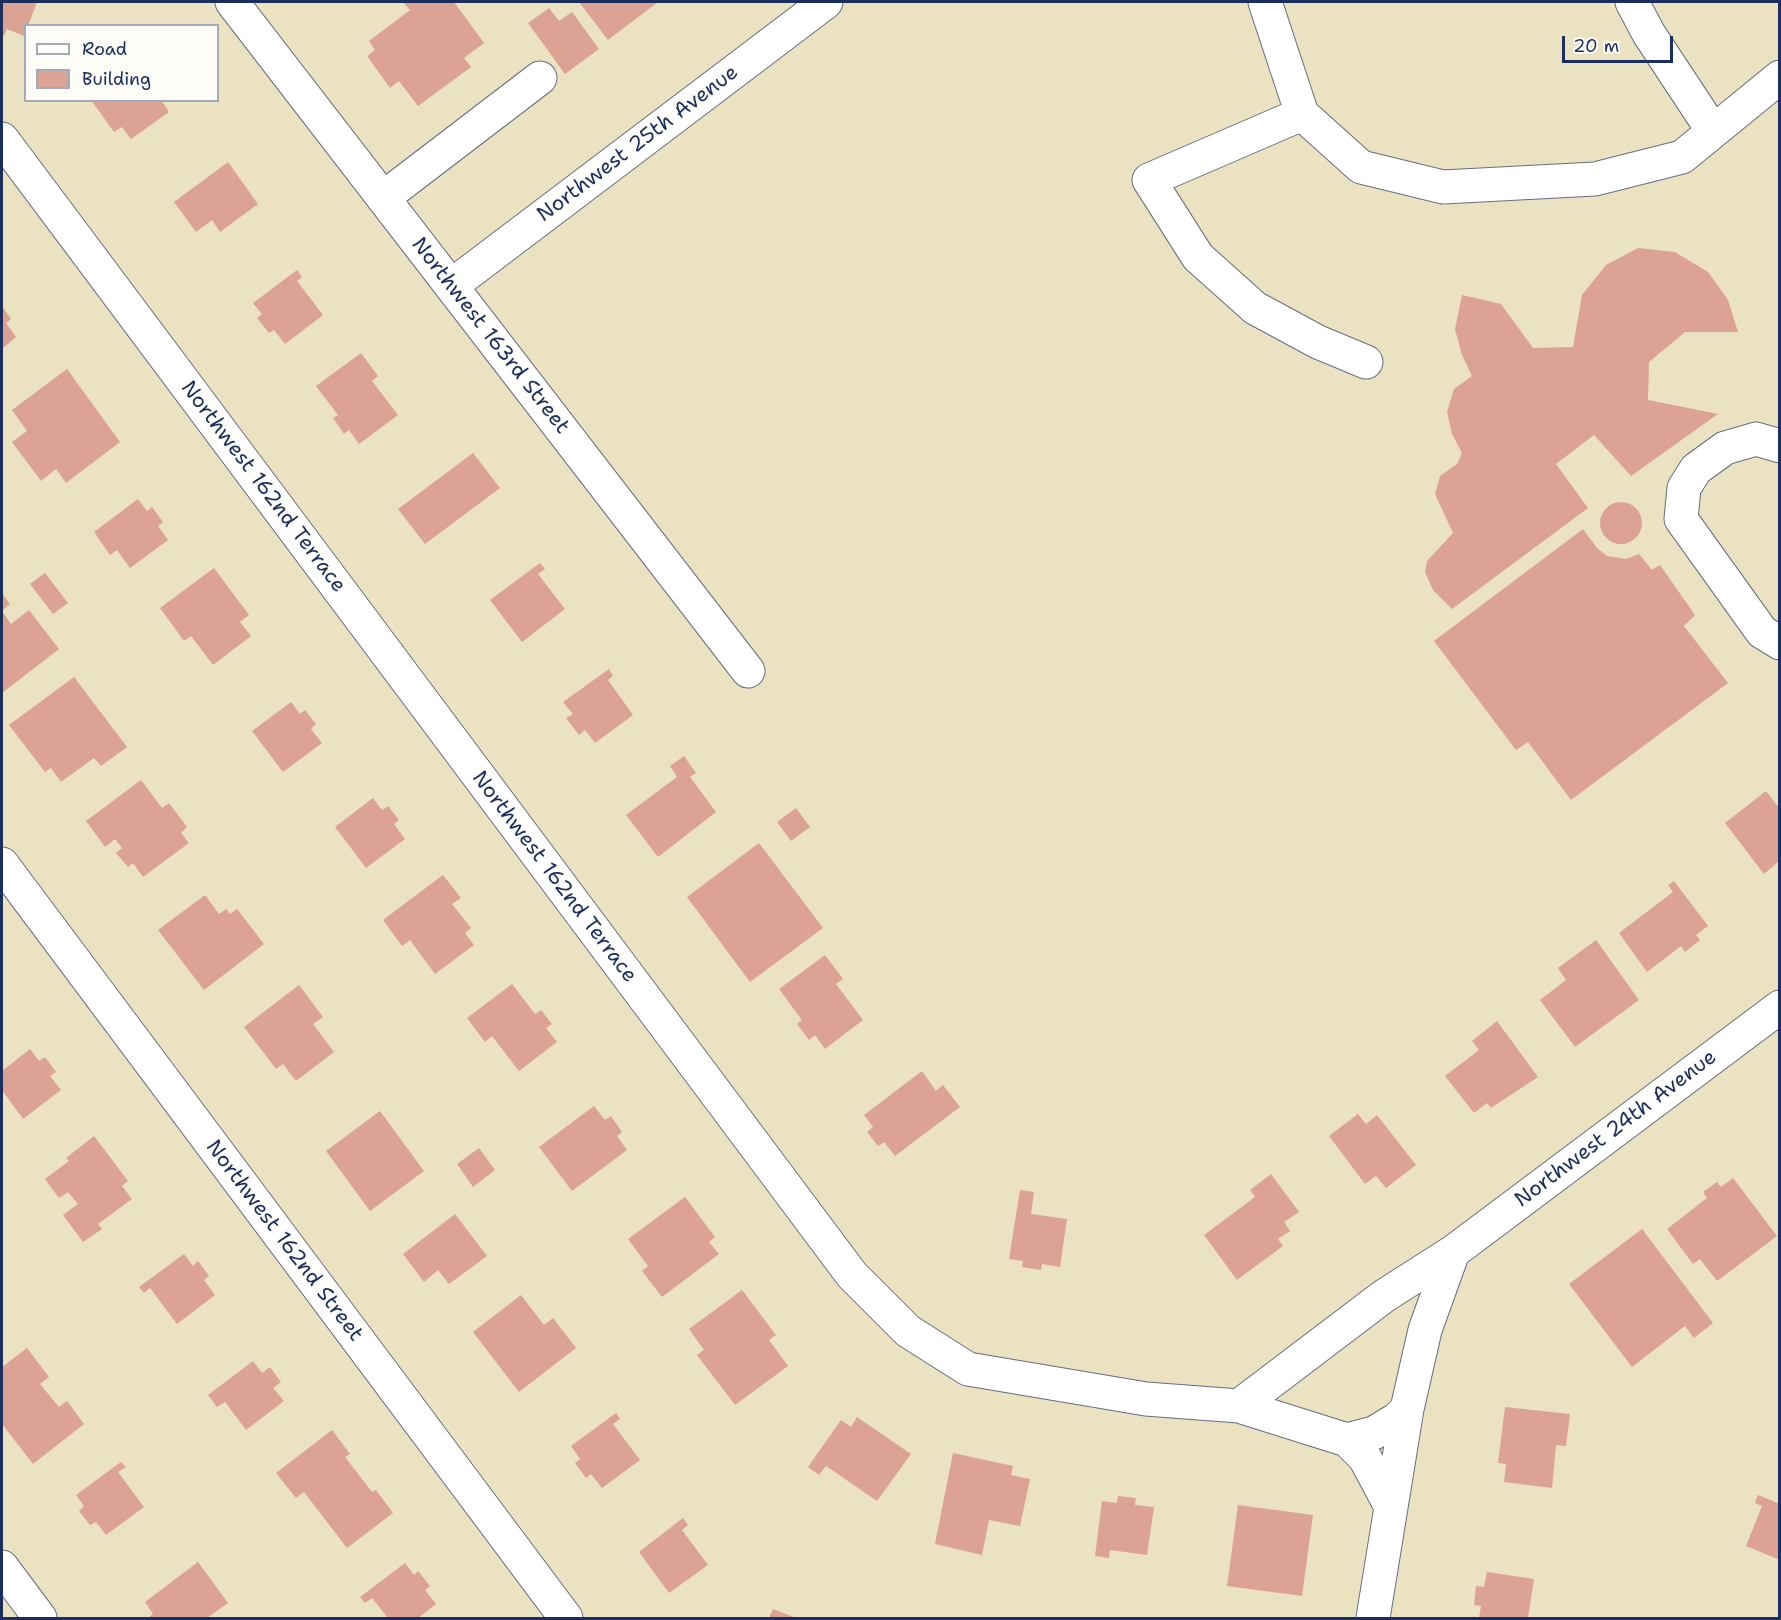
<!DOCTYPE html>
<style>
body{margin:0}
#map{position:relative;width:1781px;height:1620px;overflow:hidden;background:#ebe2c1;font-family:"Shantell Sans",sans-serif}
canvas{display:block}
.frame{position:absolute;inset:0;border:3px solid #1b2f5e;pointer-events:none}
.legend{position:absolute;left:24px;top:24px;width:195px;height:78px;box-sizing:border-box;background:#fdfcf7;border:2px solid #a3aaba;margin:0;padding:8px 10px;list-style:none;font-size:18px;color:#1b2f5e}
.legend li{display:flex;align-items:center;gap:12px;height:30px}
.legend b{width:30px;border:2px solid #a3aaba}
.scale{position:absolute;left:1562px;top:36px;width:111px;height:27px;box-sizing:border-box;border:3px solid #1b2f5e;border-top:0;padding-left:8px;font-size:18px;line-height:21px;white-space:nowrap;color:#1b2f5e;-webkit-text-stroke:4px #fdfcf7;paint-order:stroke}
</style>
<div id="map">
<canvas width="1781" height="1620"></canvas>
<div class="frame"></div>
<ul class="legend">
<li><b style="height:8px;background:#fff"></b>Road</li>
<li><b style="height:16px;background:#dca293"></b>Building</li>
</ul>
<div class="scale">20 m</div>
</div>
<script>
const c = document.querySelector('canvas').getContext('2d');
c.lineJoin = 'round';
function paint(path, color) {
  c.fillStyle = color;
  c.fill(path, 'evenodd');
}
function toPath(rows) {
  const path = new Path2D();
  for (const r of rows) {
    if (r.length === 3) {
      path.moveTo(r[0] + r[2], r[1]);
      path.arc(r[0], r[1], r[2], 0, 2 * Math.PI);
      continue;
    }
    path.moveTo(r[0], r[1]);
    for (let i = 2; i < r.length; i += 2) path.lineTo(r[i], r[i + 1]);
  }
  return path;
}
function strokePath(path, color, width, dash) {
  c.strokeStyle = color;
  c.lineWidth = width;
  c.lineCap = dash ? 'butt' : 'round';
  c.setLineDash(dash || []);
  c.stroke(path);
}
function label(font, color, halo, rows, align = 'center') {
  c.font = font + ' "Shantell Sans",sans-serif';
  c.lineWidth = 5;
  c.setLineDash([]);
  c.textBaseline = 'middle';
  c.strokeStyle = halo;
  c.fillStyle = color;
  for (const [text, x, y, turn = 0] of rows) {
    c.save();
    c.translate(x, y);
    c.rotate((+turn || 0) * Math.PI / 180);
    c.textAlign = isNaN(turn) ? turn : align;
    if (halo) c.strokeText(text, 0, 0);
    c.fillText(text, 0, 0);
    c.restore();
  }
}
paint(toPath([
 [2,2,37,2,28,26,26,26,24,36,7,29,4,36,2,35],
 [403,2,454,2,484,43,464,58,471,67,418,106,399,81,390,88,367,56,375,50,369,41,410,10],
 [579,2,658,2,608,40],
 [549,8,559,21,572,12,599,49,565,74,528,23],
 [91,100,161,100,169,112,131,139,122,127,114,132],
 [228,162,258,204,220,232,212,220,196,232,174,202],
 [1638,248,1675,252,1708,272,1728,300,1738,332,1685,332,1649,362,1648,400,1718,414,1631,476,1594,435,1556,464,1588,508,1452,609,1433,590,1425,572,1427,561,1453,533,1435,494,1440,476,1457,464,1462,453,1452,434,1447,412,1454,389,1472,376,1462,355,1455,329,1462,295,1501,304,1533,348,1573,347,1582,295,1606,265],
 [297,270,302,277,297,281,323,315,285,344,274,330,269,333,257,318,262,314,253,303],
 [2,306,11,319,6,323,16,337,2,349],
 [361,353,378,376,372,381,398,415,359,444,349,430,344,434,333,418,338,415,316,386],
 [67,369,120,442,66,483,56,469,41,481,12,442,27,431,12,410],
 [473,453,500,488,425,544,398,509],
 [138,499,147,511,152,507,163,522,158,526,168,540,130,568,117,550,110,555,94,532],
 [1621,523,21],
 [1583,529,1597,548,1607,556,1626,559,1639,554,1652,570,1660,565,1695,615,1684,626,1728,683,1571,800,1528,742,1516,750,1434,641],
 [540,563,545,569,538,574,565,609,522,642,490,600],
 [214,568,249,615,240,622,251,636,213,665,191,636,184,641,160,608],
 [45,573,68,603,53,614,30,584],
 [2,593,10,604,2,611],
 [29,610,59,649,2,693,2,611,11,624],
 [609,669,613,676,608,680,633,715,595,743,585,730,579,735,566,718,573,714,563,702],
 [74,677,127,747,101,766,94,758,61,782,51,768,45,772,9,725],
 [291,702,300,714,305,710,316,724,311,729,322,743,283,772,252,731],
 [684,756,696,773,690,777,716,812,658,857,626,815,677,777,670,766],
 [141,780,162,808,169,803,187,827,181,833,189,843,143,877,133,863,128,867,116,853,122,848,115,839,105,847,86,821],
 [1766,791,1780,809,1780,864,1778,862,1764,874,1725,823],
 [373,798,382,810,388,806,399,820,394,824,405,839,366,868,335,827],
 [796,808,810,827,791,841,777,822],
 [759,843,823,928,750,982,687,897],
 [443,875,461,898,452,904,471,928,465,933,474,945,435,974,410,940,402,946,383,920],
 [1674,881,1708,926,1696,935,1700,940,1685,952,1681,946,1647,972,1619,933,1673,892,1668,885],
 [205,895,219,914,226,909,230,914,237,909,264,944,204,990,158,930],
 [1596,940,1639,1000,1575,1047,1540,1000,1566,980,1558,968],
 [825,955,843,979,836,984,863,1020,825,1049,815,1035,809,1040,797,1024,802,1020,779,989],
 [512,984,535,1014,541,1010,552,1024,546,1028,557,1042,519,1071,492,1036,485,1042,467,1018],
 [299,985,323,1017,313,1024,334,1052,296,1081,283,1064,276,1069,244,1027],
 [1497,1021,1538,1077,1491,1108,1487,1103,1474,1113,1445,1076,1479,1050,1472,1041],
 [30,1049,39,1061,45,1057,56,1072,50,1076,61,1090,23,1119,2,1090,2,1071],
 [922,1071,936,1091,943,1085,960,1107,895,1156,884,1142,878,1146,867,1132,873,1127,864,1115],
 [594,1106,605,1120,611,1116,622,1132,617,1136,627,1150,572,1191,539,1147],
 [380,1111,424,1171,370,1211,326,1151],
 [1358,1114,1366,1124,1377,1115,1416,1165,1386,1188,1376,1176,1365,1184,1329,1136],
 [94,1136,128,1181,122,1186,132,1199,98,1224,102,1229,83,1242,63,1215,78,1204,68,1192,59,1198,45,1179,69,1161,66,1158],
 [479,1148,495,1170,473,1187,457,1164],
 [1271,1174,1299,1212,1284,1222,1290,1231,1278,1239,1283,1246,1237,1280,1204,1235,1255,1197,1250,1190],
 [1733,1178,1777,1236,1717,1281,1700,1259,1693,1264,1667,1229,1707,1198,1703,1192,1717,1182,1721,1187],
 [1020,1190,1034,1192,1031,1214,1067,1219,1060,1267,1042,1264,1041,1270,1022,1267,1023,1261,1009,1259],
 [685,1197,715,1237,709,1242,719,1254,662,1297,642,1271,648,1266,628,1239],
 [455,1214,487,1256,449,1284,438,1270,424,1282,403,1254],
 [1642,1229,1713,1323,1694,1338,1685,1326,1632,1367,1569,1284],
 [184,1254,193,1266,198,1261,209,1276,204,1280,215,1295,177,1324,150,1288,144,1293,139,1287],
 [742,1290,776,1335,769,1340,788,1366,735,1405,697,1355,704,1350,689,1329],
 [521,1295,544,1325,553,1318,576,1348,519,1392,473,1332],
 [27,1348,49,1377,40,1384,59,1407,67,1401,84,1424,33,1464,2,1424,2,1367],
 [253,1361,262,1373,270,1367,281,1382,273,1388,284,1401,246,1430,225,1402,217,1407,208,1395],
 [1505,1407,1570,1414,1566,1446,1556,1445,1552,1488,1504,1482,1506,1464,1498,1463],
 [616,1413,620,1419,613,1424,640,1460,602,1488,591,1474,586,1478,575,1463,580,1459,571,1446],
 [857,1417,911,1454,877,1501,826,1466,819,1475,808,1467,841,1420,851,1427],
 [332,1430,350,1454,345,1457,372,1492,376,1490,393,1513,347,1548,304,1492,296,1498,276,1473],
 [953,1453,1013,1466,1011,1475,1030,1479,1020,1526,989,1520,982,1555,935,1544],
 [121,1462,126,1467,118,1472,144,1507,106,1535,96,1522,90,1525,79,1511,84,1506,76,1495],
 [1758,1495,1780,1504,1780,1560,1746,1546,1762,1506,1755,1503],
 [1118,1496,1136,1498,1135,1505,1154,1507,1147,1555,1110,1550,1109,1558,1095,1556,1102,1501,1117,1503],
 [1238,1505,1313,1515,1302,1596,1227,1586],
 [683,1518,688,1525,682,1530,708,1565,669,1593,639,1552],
 [198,1562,228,1603,207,1618,148,1618,153,1614,145,1602],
 [405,1563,414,1575,418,1571,430,1586,425,1590,436,1604,418,1618,388,1618,372,1598,365,1603,360,1597],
 [1487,1572,1534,1579,1528,1618,1479,1618,1481,1606,1474,1605,1476,1586,1484,1587],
 [773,1609,796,1618,769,1618]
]), '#dca293');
const minor = toPath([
 [232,2,748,671],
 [1265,2,1302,114,1361,167,1443,187,1595,179,1682,157,1780,77],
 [1632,2,1649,34,1713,131],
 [1302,114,1149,180,1198,257,1255,308,1318,342,1366,362],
 [2,139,852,1275,908,1331,968,1369,1146,1399,1239,1406,1347,1440,1365,1458,1390,1505],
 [383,198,540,78],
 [451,286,826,2],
 [1780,446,1756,439,1725,448,1696,469,1684,488,1681,519,1762,632,1780,643],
 [2,864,566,1618],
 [1239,1406,1384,1296,1453,1252,1780,1007],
 [1347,1440,1374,1433,1397,1419,1407,1409],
 [2,1567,40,1618],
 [1373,1618,1407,1409,1425,1330,1453,1252]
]);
strokePath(minor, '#646e81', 35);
strokePath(minor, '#fff', 33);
label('21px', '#1b2f5e', '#fdfcf7', [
 ["Northwest 25th Avenue",638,144,-37],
 ["Northwest 163rd Street",490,336,52],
 ["Northwest 162nd Terrace",263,487,53],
 ["Northwest 162nd Terrace",554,877,53],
 ["Northwest 24th Avenue",1616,1129,-37],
 ["Northwest 162nd Street",284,1241,53]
]);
</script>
